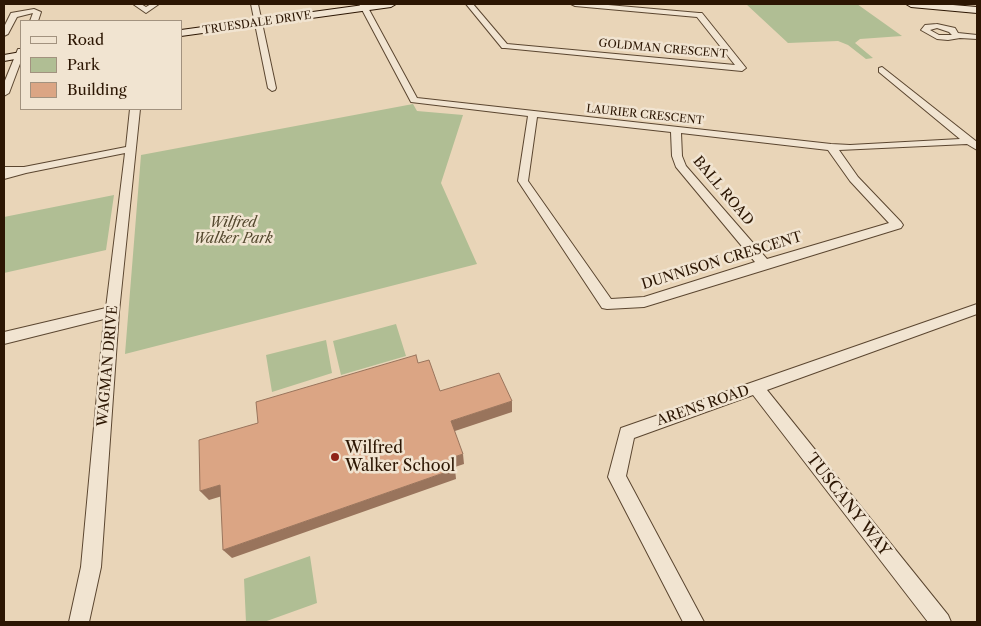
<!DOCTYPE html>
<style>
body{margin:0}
#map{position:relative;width:981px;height:626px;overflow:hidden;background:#e9d5b8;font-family:"Libre Caslon Text",serif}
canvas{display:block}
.frame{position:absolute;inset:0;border:5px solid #2c1603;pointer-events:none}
.legend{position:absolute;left:20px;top:20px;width:162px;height:90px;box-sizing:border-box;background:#f1e4d1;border:1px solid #a2927f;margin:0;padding:6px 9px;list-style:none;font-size:15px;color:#2c1603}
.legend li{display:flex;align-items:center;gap:10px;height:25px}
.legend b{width:25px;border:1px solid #a2927f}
</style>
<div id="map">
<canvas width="981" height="626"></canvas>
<div class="frame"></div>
<ul class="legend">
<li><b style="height:6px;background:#f1e4d1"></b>Road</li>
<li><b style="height:14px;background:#b0be94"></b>Park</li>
<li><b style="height:14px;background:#dba584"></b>Building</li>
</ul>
</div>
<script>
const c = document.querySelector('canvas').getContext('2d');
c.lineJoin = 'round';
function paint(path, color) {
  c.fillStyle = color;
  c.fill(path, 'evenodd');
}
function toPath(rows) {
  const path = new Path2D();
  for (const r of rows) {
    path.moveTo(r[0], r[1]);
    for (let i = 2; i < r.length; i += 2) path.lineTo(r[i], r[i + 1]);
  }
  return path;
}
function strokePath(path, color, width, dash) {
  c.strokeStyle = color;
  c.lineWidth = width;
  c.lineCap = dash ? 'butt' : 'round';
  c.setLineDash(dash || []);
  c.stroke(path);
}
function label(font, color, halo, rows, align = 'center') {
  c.font = font + ' "Libre Caslon Text",serif';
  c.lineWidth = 5;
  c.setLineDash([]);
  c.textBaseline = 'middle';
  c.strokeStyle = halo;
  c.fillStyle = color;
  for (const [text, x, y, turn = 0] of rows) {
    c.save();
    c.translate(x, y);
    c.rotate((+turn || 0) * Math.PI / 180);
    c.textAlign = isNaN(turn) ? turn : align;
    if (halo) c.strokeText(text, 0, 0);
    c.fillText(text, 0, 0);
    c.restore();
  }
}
paint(toPath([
 [746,4,857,4,902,36,860,39,855,43,873,58,866,59,848,45,838,41,788,43],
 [413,104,417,111,463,115,441,183,477,264,125,354,141,155],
 [114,195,106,250,4,273,4,217],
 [396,324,406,356,341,375,333,341],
 [326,340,332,373,272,392,266,355],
 [310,556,317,603,264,622,246,622,244,579]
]), '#b0be94');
const street = toPath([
 [133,4,141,4,146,7,151,4,159,4,146,13,133,4],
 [251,4,258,4,276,88,275,90,272,91,268,88,251,4],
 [359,4,366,4,417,98,831,144,850,145,960,139,879,72,879,68,882,67,977,142,977,150,967,144,839,150,858,177,901,222,903,225,901,228,644,307,607,309,602,308,518,181,528,116,411,102,359,4],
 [537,117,671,132,672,156,676,167,755,262,644,297,611,299,528,181,537,117],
 [681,133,828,150,850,181,889,223,767,259,686,166,682,156,681,133],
 [466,4,473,4,507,44,735,65,697,17,575,6,571,4,597,4,699,13,702,13,746,68,742,71,505,48,502,48,466,4],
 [34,9,41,12,38,21,30,21,33,13,17,17,8,34,4,36,4,27,11,13,34,9],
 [937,24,955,28,958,33,977,35,977,39,960,38,948,40,937,39,921,30,925,25,937,24],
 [937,28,949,32,952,35,939,35,930,30,937,28],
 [18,49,21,49,21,61,9,93,4,96,4,83,18,49],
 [130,109,140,109,119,312,101,567,89,622,69,622,81,567,104,319,4,344,4,332,106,308,125,153,26,173,4,179,4,167,24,167,126,147,130,109],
 [977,304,977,314,767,390,948,615,951,622,928,622,753,395,634,438,626,476,704,622,683,622,608,477,621,428,977,304]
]);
const secondary = toPath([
 [371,4,396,4,391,7,181,36,181,30,371,4],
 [906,4,941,4,977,7,977,13,911,7,906,4],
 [21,52,21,58,4,61,4,55,21,52]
]);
strokePath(street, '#5b4630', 2);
strokePath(secondary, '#2c1603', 2);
paint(street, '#f1e4d1');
paint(secondary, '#f1e4d1');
paint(toPath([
 [512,401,512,412,452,432,451,421],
 [463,454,464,464,452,468,451,458],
 [455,469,456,479,232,558,223,550],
 [220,485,229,494,209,500,200,491]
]), '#99745c');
const building = toPath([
 [416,355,418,363,429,360,440,391,499,373,512,401,451,421,463,454,451,458,455,469,223,550,220,485,200,491,199,440,258,423,256,402,416,355]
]);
paint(building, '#dba584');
strokePath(building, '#99745c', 1);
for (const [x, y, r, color] of [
 [335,457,5,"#8f2418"]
]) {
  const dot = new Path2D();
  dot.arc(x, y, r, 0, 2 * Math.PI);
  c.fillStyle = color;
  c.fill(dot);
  strokePath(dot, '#f1e4d1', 2);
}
label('11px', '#2c1603', '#f1e4d1', [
 ["TRUESDALE DRIVE",257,23,-8],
 ["GOLDMAN CRESCENT",663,49,5],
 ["LAURIER CRESCENT",645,115,6]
]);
label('14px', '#2c1603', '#f1e4d1', [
 ["BALL ROAD",723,191,50],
 ["DUNNISON CRESCENT",722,261,-17],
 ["WAGMAN DRIVE",108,366,-85],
 ["ARENS ROAD",703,406,-19]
]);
label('italic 14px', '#54482e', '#f1e4d1', [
 ["Wilfred",233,223],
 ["Walker Park",233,239]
]);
label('16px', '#2c1603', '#f1e4d1', [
 ["Wilfred",345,448],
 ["Walker School",345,466]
], 'left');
label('16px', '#2c1603', '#f1e4d1', [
 ["TUSCANY WAY",848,505,52]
]);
</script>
